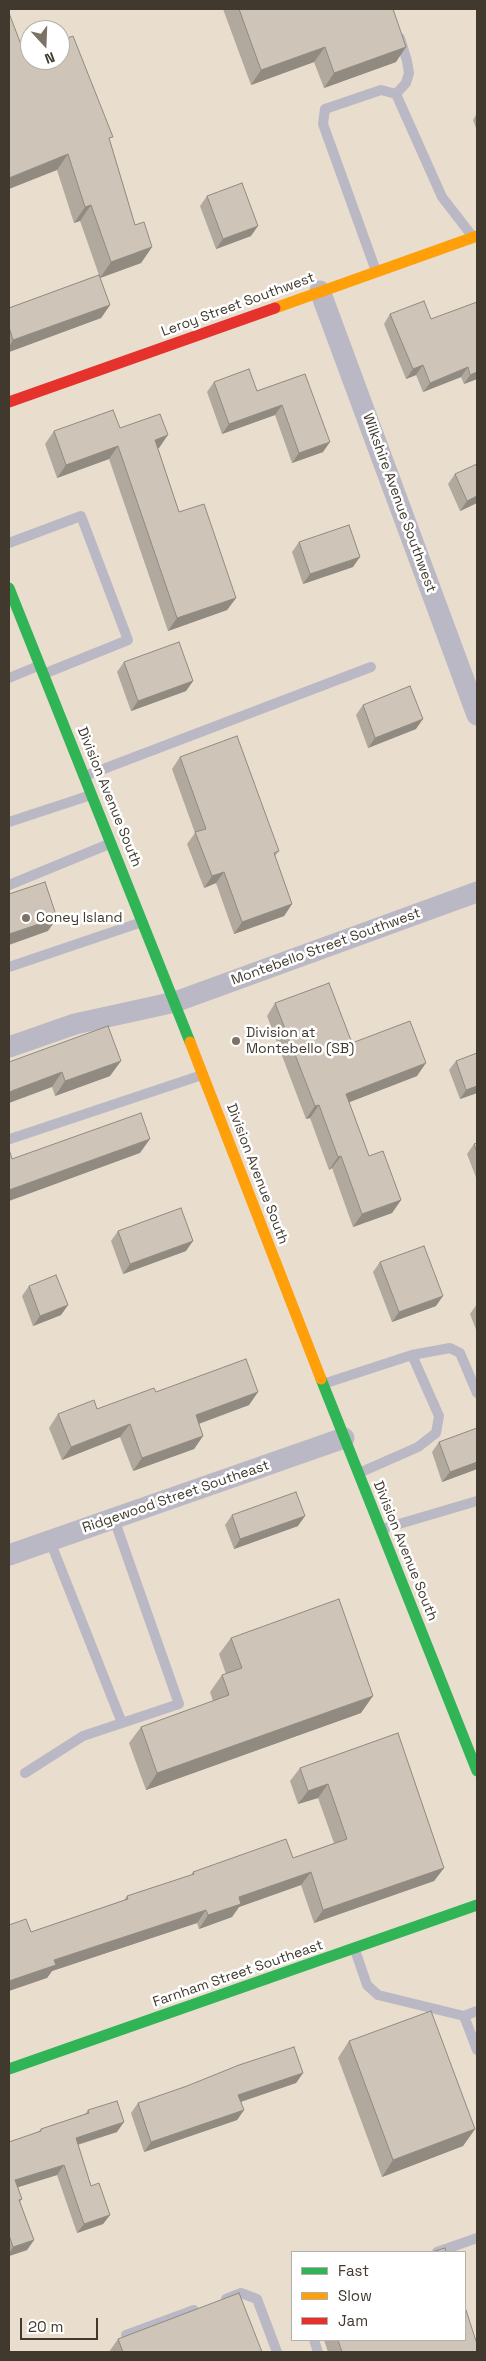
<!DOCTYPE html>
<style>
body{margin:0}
#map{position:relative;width:486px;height:2361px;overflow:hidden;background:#e9ddcd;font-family:"Space Grotesk",sans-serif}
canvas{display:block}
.frame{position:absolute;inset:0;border:10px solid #41392d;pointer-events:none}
.legend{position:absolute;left:291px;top:2251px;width:175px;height:90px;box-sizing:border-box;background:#fff;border:1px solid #b3b0ab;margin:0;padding:6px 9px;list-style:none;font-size:15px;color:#41392d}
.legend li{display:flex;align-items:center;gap:10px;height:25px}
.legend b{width:25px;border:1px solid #b3b0ab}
.north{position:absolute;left:20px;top:20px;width:50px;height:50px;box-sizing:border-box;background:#fff;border:1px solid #b3b0ab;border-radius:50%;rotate:160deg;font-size:14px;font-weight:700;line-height:20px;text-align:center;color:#41392d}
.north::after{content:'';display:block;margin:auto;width:18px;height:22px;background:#7c7265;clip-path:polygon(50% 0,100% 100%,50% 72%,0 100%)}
.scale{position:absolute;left:20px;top:2318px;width:78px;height:22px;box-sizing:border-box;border:2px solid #41392d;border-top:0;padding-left:6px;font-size:15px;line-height:18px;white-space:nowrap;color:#41392d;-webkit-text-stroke:4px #fff;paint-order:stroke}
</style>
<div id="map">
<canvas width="486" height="2361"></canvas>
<div class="frame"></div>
<ul class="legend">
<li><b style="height:6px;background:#30b455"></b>Fast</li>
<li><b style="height:6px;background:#ff9f0a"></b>Slow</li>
<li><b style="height:6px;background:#e5322d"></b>Jam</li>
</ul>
<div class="north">N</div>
<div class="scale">20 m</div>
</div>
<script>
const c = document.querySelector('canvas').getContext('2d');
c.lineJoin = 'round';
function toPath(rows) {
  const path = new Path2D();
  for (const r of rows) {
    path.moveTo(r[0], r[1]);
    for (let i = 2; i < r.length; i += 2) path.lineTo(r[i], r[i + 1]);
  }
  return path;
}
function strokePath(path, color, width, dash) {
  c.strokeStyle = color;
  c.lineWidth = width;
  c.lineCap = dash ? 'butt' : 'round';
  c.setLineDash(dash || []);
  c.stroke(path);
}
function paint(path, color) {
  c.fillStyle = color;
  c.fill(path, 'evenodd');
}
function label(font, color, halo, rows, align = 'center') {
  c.font = font + ' "Space Grotesk",sans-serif';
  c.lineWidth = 5;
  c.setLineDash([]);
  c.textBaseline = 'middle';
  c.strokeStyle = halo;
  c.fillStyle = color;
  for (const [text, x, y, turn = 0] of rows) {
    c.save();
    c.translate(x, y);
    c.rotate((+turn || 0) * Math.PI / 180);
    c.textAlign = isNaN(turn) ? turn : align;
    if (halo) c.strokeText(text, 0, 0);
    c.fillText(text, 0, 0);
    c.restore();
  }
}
strokePath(toPath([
 [396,94,406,83,409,73,407,61,400,38],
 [376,271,323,124,325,109,381,90,396,94,442,197,473,237],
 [9,543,81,516,128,640,46,673],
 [9,678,38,666],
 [85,776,371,667],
 [9,822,91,795],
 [9,885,109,844],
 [9,967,142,922],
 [10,1139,202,1075],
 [323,1384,412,1355,450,1348,460,1353,477,1393],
 [359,1473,418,1447,436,1433,439,1416,412,1355],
 [382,1529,477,1501],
 [50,1541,122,1723,179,1704,114,1519],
 [25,1773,83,1736,122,1723],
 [355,1950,367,1985,378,1995,464,2016,477,2011],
 [464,2016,477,2050],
 [437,2252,477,2238],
 [226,2299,241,2293,257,2299,277,2352],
 [126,2335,194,2310],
 [314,2340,318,2352]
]), '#bab8c5', 10);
strokePath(toPath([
 [320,291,477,715],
 [9,1047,75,1024,175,1002,477,892],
 [9,1555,344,1438]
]), '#bab8c5', 21);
strokePath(toPath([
 [9,588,190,1042],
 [321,1379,477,1771],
 [9,2069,477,1905]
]), '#30b455', 11);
strokePath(toPath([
 [275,308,477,236],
 [190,1042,321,1379]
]), '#ff9f0a', 11);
strokePath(toPath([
 [9,402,275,308]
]), '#e5322d', 11);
paint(toPath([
 [223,9,393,9,396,62,324,88,314,62,251,85],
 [25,55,110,141,135,225,152,247,141,263,100,278,110,305,101,318,9,352,9,308,99,275,80,221,74,223,57,170],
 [477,113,477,131,473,120],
 [207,196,251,236,216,249,200,206],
 [477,302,477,379,464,384,461,377,423,392,416,375,406,379,384,324,390,314,431,319],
 [305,374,323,452,292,463,275,415,222,434,207,392,214,382,257,391],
 [120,428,159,448,157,448,179,512,236,598,227,610,168,631,109,459,57,478,45,444,54,431],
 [477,464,477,503,460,511,448,484,455,474],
 [299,542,353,567,303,584,292,552],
 [124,662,193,681,186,691,131,711,117,672],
 [363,705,416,729,368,748,356,715],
 [180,757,279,851,275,856,292,904,284,916,234,934,216,883,204,888,187,844,195,833,172,769],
 [275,1003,417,1076,349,1102,369,1156,401,1200,392,1213,353,1227,332,1168,329,1170,310,1118,306,1119,267,1016],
 [477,1053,477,1093,460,1099,449,1070,456,1061],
 [9,1062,110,1076,55,1096,52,1087],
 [477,1143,477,1180,467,1154,474,1144],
 [118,1231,186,1251,123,1274,111,1241],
 [380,1262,436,1306,392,1322,373,1272],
 [29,1286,68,1305,61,1315,33,1326,22,1296],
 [477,1304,477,1332,470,1314],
 [156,1392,258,1392,249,1405,199,1424,203,1436,194,1449,133,1471,120,1437,62,1460,49,1428,58,1414,97,1409],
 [477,1428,477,1469,442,1482,432,1452,439,1442],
 [232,1515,298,1526,234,1549,225,1525],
 [231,1638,361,1713,146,1790,129,1743,141,1727,213,1701,210,1692,222,1675,226,1674,219,1654],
 [398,1733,444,1868,434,1881,314,1923,301,1885,239,1907,232,1917,199,1929,197,1923,52,1971,47,1978,31,1932,124,1900,127,1896,191,1875,193,1872,293,1858,334,1843,318,1798,298,1804,290,1781,300,1768],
 [349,2041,475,2129,463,2146,382,2177,338,2058],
 [303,2073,296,2083,241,2102,244,2110,237,2120,144,2152,131,2113,138,2103],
 [88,2110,117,2132,78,2145,91,2186,110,2215,103,2224,77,2233,57,2175,18,2187,22,2199,20,2202,34,2240,27,2250,9,2256,9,2142,38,2132,41,2129,85,2114],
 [118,2339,262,2352,109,2352],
 [324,2340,465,2340,477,2352,328,2352]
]), '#b1a99e');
paint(toPath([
 [325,47,314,62,251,85,261,70],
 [406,47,396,62,324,88,334,73],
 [68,154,57,170,9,189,9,178],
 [91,205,80,221,74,223,85,207],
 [258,226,251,236,216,249,223,239],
 [152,247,141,263,100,278,111,262],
 [110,305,101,318,9,352,9,347,13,340],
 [423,365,416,375,406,379,413,369],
 [468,367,461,377,423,392,430,383],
 [477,372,477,379,464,384,470,375],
 [282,405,275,415,222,434,229,424],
 [168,435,159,448,146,452,155,440],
 [330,442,323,452,292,463,299,453],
 [118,446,109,459,57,478,66,465],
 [477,496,477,503,460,511,467,501],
 [360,557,353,567,303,584,310,574],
 [236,598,227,610,168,631,177,618],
 [193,681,186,691,131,711,138,701],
 [423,719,416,729,368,748,375,738],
 [224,872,216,883,204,888,212,876],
 [292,904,284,916,234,934,242,922],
 [57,918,48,931,9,945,9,934],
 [121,1061,110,1076,55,1096,65,1081],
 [426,1063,417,1076,337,1107,346,1094],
 [62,1072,52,1087,9,1103,9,1092],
 [477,1086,477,1093,460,1099,466,1090],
 [319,1105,310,1118,306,1119,315,1106],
 [150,1139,140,1153,9,1201,9,1190],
 [341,1156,332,1168,329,1170,338,1157],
 [401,1200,392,1213,353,1227,362,1214],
 [193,1241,186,1251,123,1274,130,1264],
 [443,1296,436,1306,392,1322,399,1312],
 [68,1305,61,1315,33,1326,40,1316],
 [258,1392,249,1405,187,1428,196,1415],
 [130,1424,120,1437,62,1460,71,1447],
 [203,1436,194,1449,133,1471,142,1458],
 [477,1462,477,1469,442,1482,450,1472],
 [305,1516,298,1526,234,1549,240,1539],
 [373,1696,361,1713,146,1790,157,1773],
 [328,1784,318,1798,298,1804,308,1791],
 [444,1868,434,1881,314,1923,323,1910],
 [311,1872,301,1885,239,1907,232,1917,199,1929,208,1915,239,1897],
 [206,1910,197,1923,52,1971,47,1978,9,1991,9,1981,54,1960],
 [303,2073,296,2083,231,2105,238,2095],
 [244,2110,237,2120,144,2152,151,2142],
 [124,2122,117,2132,69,2147,76,2138],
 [475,2129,463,2146,382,2177,393,2160],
 [64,2165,57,2175,9,2190,15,2180],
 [110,2215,103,2224,77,2233,84,2224],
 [34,2240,27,2250,9,2256,9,2254,13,2247]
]), '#908a81');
const building = toPath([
 [239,9,393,9,406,47,334,73,325,47,261,70,239,9],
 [9,13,25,55,30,53,30,60,60,60,60,41,73,36,113,137,109,138,135,225,144,222,152,247,111,262,91,205,85,207,68,154,9,178,9,13],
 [242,183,258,226,223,239,207,196,242,183],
 [99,275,110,305,13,340,9,327,9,308,99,275],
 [424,301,431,319,477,302,477,372,470,375,468,367,430,383,423,365,413,369,390,314,424,301],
 [249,369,257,391,305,374,330,442,299,453,282,405,229,424,214,382,249,369],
 [113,410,120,428,160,414,168,435,155,440,179,512,204,504,236,598,177,618,118,446,66,465,54,431,113,410],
 [477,464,477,496,467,501,455,474,477,464],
 [349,525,360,557,310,574,299,542,349,525],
 [179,642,193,681,138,701,124,662,179,642],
 [410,686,423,719,375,738,363,705,410,686],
 [237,736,279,851,274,853,292,904,242,922,224,872,212,876,195,832,206,829,180,757,237,736],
 [45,882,57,918,9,934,9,894,45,882],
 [329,983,352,1043,410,1021,426,1063,346,1094,369,1156,383,1151,401,1200,362,1214,341,1156,338,1157,319,1105,315,1106,275,1003,329,983],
 [108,1026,121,1061,65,1081,62,1072,9,1092,9,1062,108,1026],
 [477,1053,477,1086,466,1090,456,1061,477,1053],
 [141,1113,150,1139,9,1190,9,1149,12,1159,141,1113],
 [477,1143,477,1153,474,1144,477,1143],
 [181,1208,193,1241,130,1264,118,1231,181,1208],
 [424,1246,443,1296,399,1312,380,1262,424,1246],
 [56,1275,68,1305,40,1316,29,1286,56,1275],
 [246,1359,258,1392,196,1415,203,1436,142,1458,130,1424,71,1447,58,1414,94,1400,97,1409,154,1388,156,1392,246,1359],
 [477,1428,477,1462,450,1472,439,1442,477,1428],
 [296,1492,305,1516,240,1539,232,1515,296,1492],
 [339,1599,373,1696,157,1773,141,1727,229,1695,222,1675,242,1668,231,1638,339,1599],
 [398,1733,444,1868,323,1910,311,1872,239,1897,241,1904,208,1915,206,1910,54,1960,56,1965,9,1981,9,1925,26,1919,31,1932,128,1899,127,1896,194,1874,193,1872,286,1839,293,1858,347,1839,328,1784,308,1791,300,1768,398,1733],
 [431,2011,475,2129,393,2160,349,2041,431,2011],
 [294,2047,303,2073,238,2095,244,2110,151,2142,138,2103,187,2086,239,2065,294,2047],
 [117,2101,124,2122,76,2138,91,2186,99,2183,110,2215,84,2224,64,2165,15,2180,22,2199,19,2200,34,2240,13,2247,9,2235,9,2142,41,2131,41,2129,89,2113,88,2110,117,2101],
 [445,2248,446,2252,432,2252,445,2248],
 [239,2293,262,2352,123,2352,118,2339,239,2293],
 [465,2307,477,2344,477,2352,342,2352,338,2340,465,2340,465,2307]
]);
paint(building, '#cec5b8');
strokePath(building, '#908a81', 1);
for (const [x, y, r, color] of [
 [26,918,5,"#7c7265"],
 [236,1041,5,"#7c7265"]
]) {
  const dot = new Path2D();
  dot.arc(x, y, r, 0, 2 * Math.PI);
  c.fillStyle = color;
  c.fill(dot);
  strokePath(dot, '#fff', 2);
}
label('14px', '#41392d', '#fff', [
 ["Leroy Street Southwest",238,305,-20],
 ["Wilkshire Avenue Southwest",399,503,70],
 ["Division Avenue South",109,797,68],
 ["Montebello Street Southwest",326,947,-20],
 ["Division Avenue South",257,1174,69],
 ["Ridgewood Street Southeast",176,1497,-19],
 ["Division Avenue South",405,1551,68],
 ["Farnham Street Southeast",238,1974,-19]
]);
label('14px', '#41392d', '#fff', [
 ["Coney Island",36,918],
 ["Division at",246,1033],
 ["Montebello (SB)",246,1049]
], 'left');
</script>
